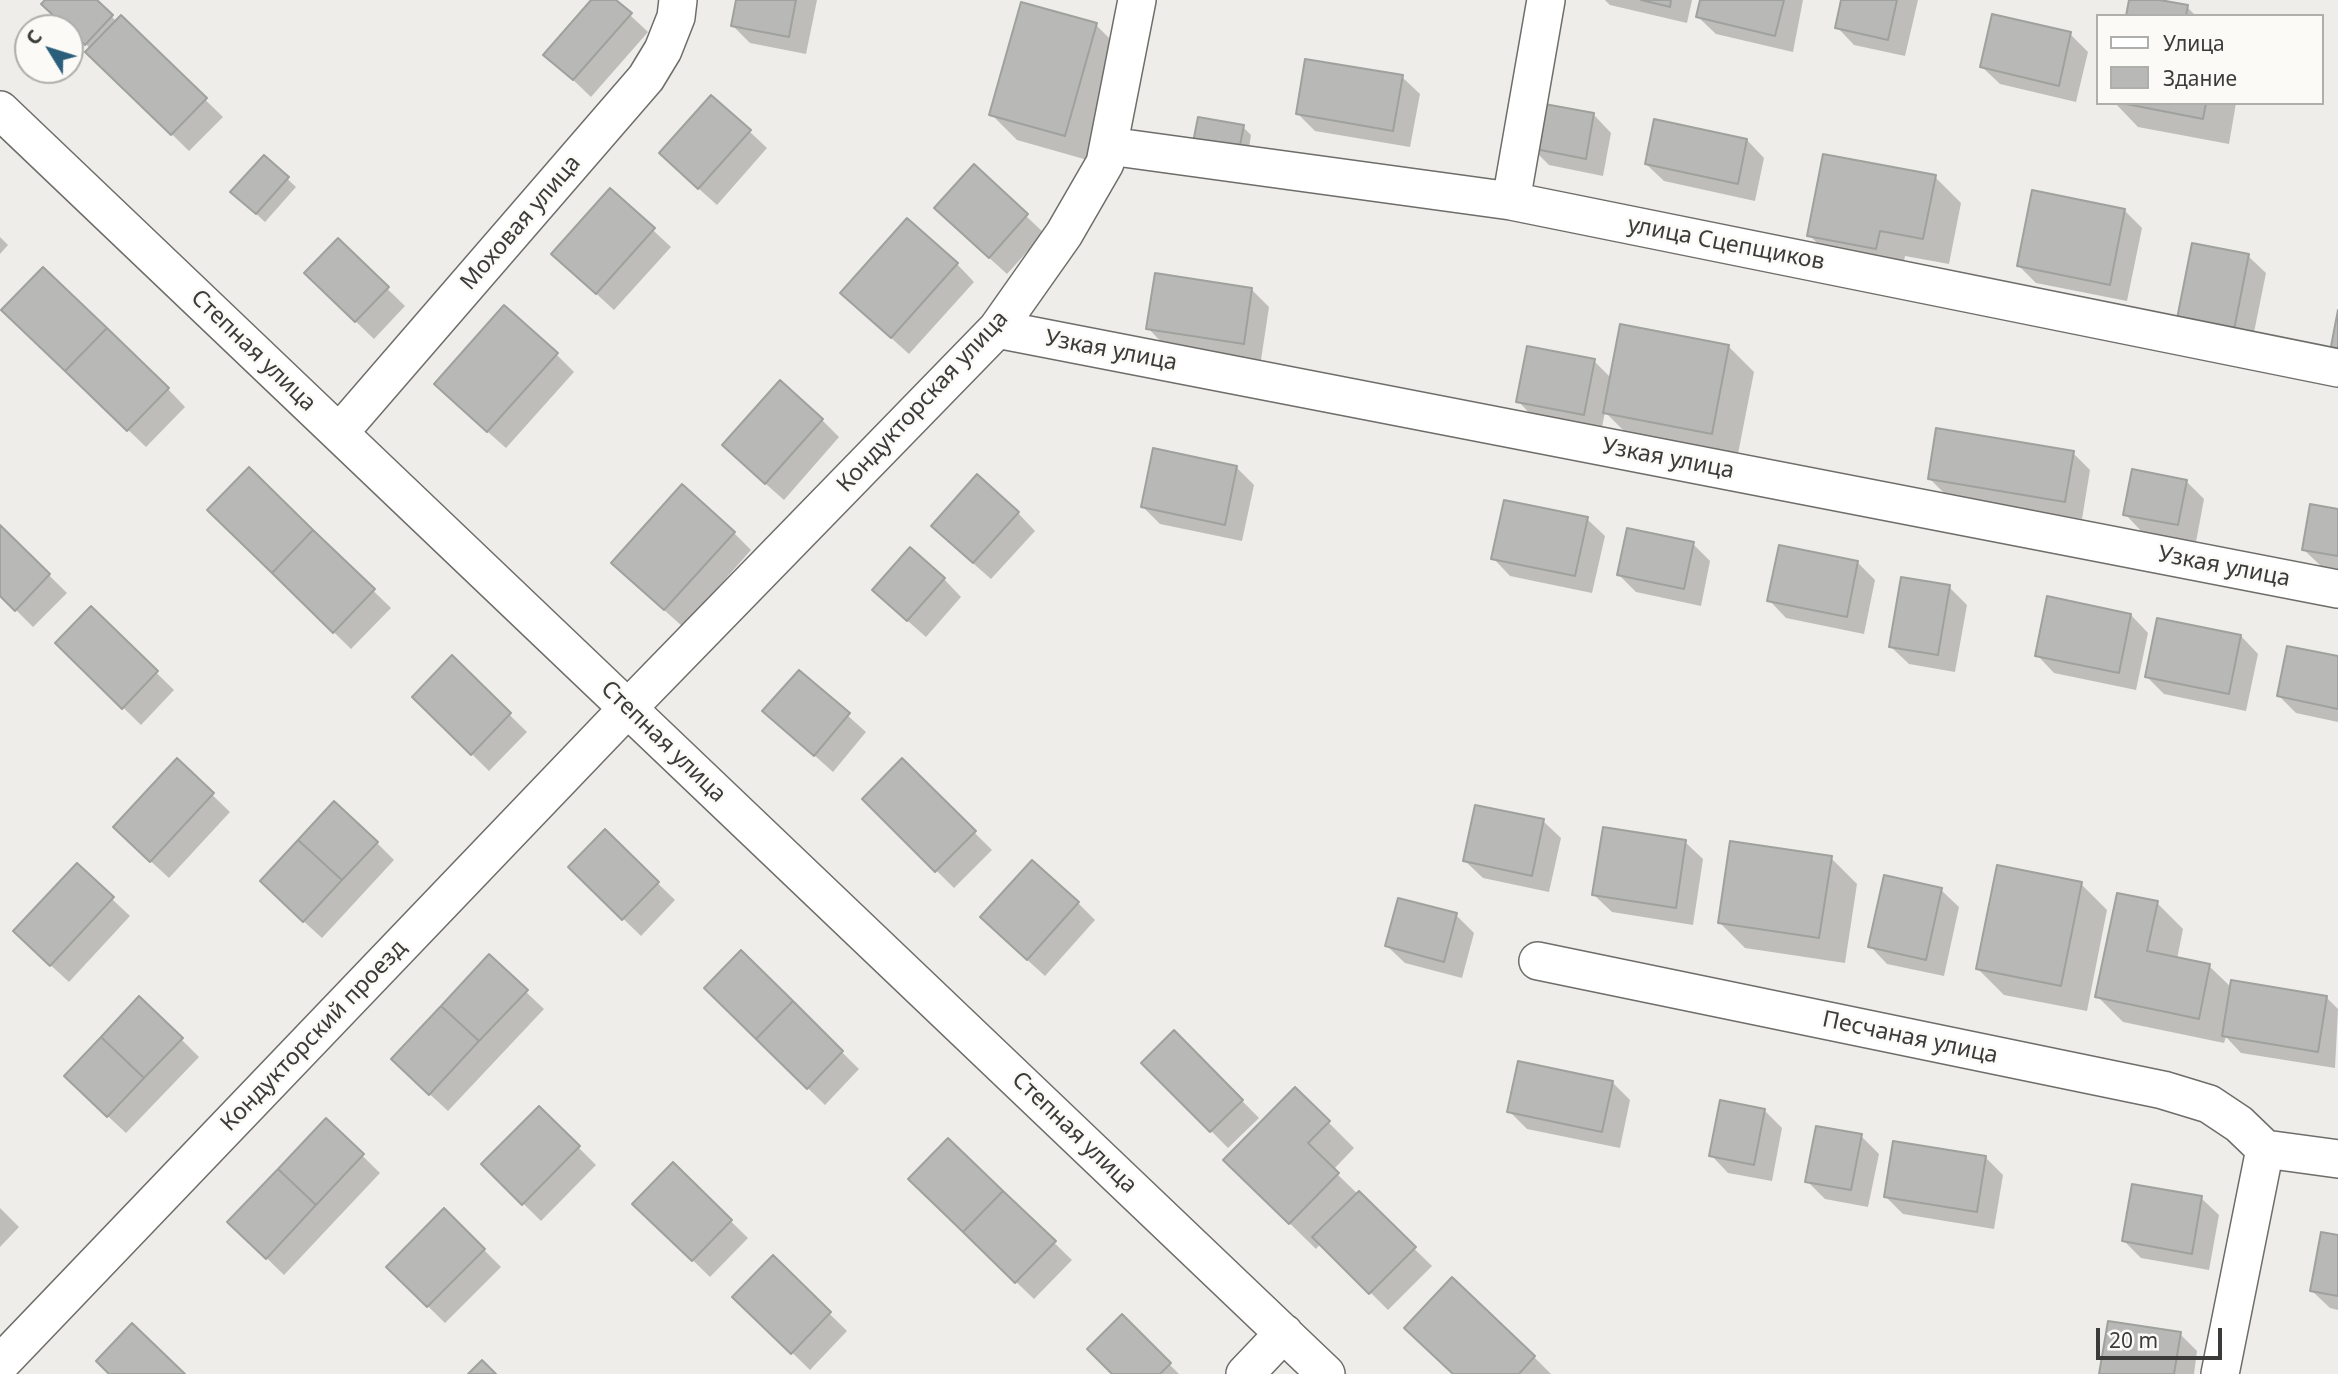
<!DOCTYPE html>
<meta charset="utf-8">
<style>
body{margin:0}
#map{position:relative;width:2338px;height:1374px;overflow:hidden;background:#eeede9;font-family:"Noto Sans",sans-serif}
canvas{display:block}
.legend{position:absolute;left:2096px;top:14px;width:228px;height:91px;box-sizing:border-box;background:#fbfaf6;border:2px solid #aeaeaa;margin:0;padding:9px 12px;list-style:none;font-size:21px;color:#3b3b39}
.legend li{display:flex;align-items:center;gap:14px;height:35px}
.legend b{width:35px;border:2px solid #aeaeaa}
.north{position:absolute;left:14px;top:14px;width:70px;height:70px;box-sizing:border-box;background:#fbfaf6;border:2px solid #aeaeaa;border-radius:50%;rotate:308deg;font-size:19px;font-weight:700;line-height:28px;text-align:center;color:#3b3b39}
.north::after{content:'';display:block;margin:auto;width:24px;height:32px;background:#2b5e7b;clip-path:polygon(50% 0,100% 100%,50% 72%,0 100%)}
.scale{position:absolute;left:2096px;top:1328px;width:126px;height:32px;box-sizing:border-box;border:4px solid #3b3b39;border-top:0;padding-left:9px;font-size:21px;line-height:24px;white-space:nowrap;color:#3b3b39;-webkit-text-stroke:5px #fbfaf6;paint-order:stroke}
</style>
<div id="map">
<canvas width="2338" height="1374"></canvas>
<ul class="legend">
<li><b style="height:9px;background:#fff"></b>Улица</li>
<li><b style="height:19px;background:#b8b9b6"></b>Здание</li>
</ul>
<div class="north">С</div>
<div class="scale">20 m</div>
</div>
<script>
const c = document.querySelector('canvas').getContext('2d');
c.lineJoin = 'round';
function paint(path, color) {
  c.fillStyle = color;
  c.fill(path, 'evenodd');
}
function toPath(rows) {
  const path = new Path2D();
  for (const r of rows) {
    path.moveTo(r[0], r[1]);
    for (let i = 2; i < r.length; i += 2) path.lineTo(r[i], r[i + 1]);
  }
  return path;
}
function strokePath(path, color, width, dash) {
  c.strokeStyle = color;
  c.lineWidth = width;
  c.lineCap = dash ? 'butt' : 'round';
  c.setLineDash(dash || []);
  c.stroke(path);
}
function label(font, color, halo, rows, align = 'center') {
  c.font = font + ' "Noto Sans",sans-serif';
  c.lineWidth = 5;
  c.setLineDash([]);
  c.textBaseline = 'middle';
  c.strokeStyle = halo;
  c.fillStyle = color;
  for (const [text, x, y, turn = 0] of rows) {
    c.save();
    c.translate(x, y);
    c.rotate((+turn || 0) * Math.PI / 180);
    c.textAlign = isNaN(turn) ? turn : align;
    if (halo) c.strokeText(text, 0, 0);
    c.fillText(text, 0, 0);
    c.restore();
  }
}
paint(toPath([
 [47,0,95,0,117,22,121,18,223,117,189,151,88,52,91,49,70,30],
 [593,0,614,0,648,32,591,97,546,54],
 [738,0,817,0,806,54,750,43,733,26],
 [1605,0,1692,0,1687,23,1610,5],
 [1702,0,1803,0,1793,52,1716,34,1698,17],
 [1843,0,1918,0,1905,56,1854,45,1837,27],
 [2131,0,2187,7,2196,16,2128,16],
 [1096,25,1122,51,1091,161,1017,140,991,114],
 [2070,34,2088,52,2076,102,2000,84,1982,67],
 [1402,77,1420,94,1410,147,1315,131,1298,114],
 [2115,103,2236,103,2229,144,2138,127],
 [1594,115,1611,133,1603,176,1549,165,1532,148],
 [1243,127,1251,135,1245,174,1192,158],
 [749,131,767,148,717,205,679,171],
 [1747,140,1764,158,1755,201,1664,181,1646,164],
 [264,157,296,187,265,222,241,200],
 [974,167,1044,233,1007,274,953,225],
 [1935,177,1961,203,1949,264,1905,256,1902,274,1835,261,1809,235],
 [610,190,671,247,614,310,553,254],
 [2124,210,2142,228,2127,301,2036,283,2019,266],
 [0,237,8,245,0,254],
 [338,241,405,306,374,339,324,291],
 [2248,256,2266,273,2247,367,2192,356],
 [957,264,974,282,909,354,860,310],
 [1252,290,1269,307,1261,360,1165,346,1148,328],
 [21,327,168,389,185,407,146,447],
 [1728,346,1754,372,1737,459,1631,438,1605,412,1601,432,1535,419,1518,401,1594,361,1611,378],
 [556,354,574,372,506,448,454,402],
 [822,420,839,437,784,500,741,462],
 [2073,453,2090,470,2082,519,1947,496,1930,479],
 [1236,467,1254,485,1242,541,1160,524,1143,507],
 [249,470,391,608,351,649,209,510],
 [2186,481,2204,499,2196,542,2142,532,2125,514],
 [2338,511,2338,570,2322,567,2304,550],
 [1018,513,1035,531,991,579,950,543],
 [1587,519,1605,536,1592,593,1510,576,1493,558],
 [0,527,67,593,33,627,0,594],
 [734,533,751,550,683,627,631,580],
 [1693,544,1710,561,1701,606,1636,592,1619,575],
 [1858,563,1875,580,1864,634,1786,618,1769,600],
 [944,579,961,597,926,637,892,607],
 [1949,587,1967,605,1955,672,1909,664,1891,647],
 [91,609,174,690,141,725,57,643],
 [2131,615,2148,633,2136,690,2054,673,2037,655],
 [2241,636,2258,654,2246,711,2164,694,2146,676],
 [452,658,527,732,489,771,414,697],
 [2338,658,2338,722,2296,713,2279,696],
 [799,672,866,732,833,772,765,711],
 [177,761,230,812,169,878,132,844],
 [902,761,992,850,954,888,864,799],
 [1543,821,1561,838,1549,892,1483,878,1465,861],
 [605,832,675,900,641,936,570,867],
 [1685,842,1703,859,1693,925,1612,912,1594,895],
 [377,843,394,860,322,938,279,899],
 [1831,858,1857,884,1845,963,1745,948,1719,922],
 [2081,884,2107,910,2087,1011,2004,995,1978,969],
 [1941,890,1959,907,1944,976,1887,964,1870,946],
 [112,899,130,916,69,982,32,948],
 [1078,903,1095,920,1045,976,1000,935],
 [2157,903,2183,929,2177,959,2209,966,2232,988,2327,998,2338,1009,2335,1068,2241,1053,2226,1037,2224,1043,2123,1022,2097,996],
 [1456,915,1474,933,1462,978,1405,963,1387,946],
 [741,953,859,1069,825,1105,706,988],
 [526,992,544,1009,448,1111,410,1076],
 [1174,1032,1259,1118,1228,1148,1144,1063],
 [181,1039,199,1057,126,1133,84,1094],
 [1613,1083,1630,1100,1620,1148,1527,1129,1509,1111],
 [1295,1089,1354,1148,1333,1170,1432,1266,1388,1310,1321,1243,1316,1249,1225,1160],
 [539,1108,596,1165,541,1221,483,1164],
 [1764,1110,1782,1128,1772,1181,1728,1173,1711,1155],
 [326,1120,380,1173,284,1275,247,1239],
 [1861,1136,1879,1154,1868,1207,1825,1199,1807,1181],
 [948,1140,1072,1260,1034,1299,927,1197],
 [1986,1158,2003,1175,1994,1229,1903,1214,1886,1197],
 [673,1165,748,1238,710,1277,635,1204],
 [2201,1198,2219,1215,2209,1270,2141,1258,2124,1241],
 [0,1208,19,1227,0,1247],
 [444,1210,501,1267,445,1323,388,1267],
 [2338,1237,2338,1310,2330,1308,2312,1291],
 [773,1258,847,1331,810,1370,735,1297],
 [1452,1279,1534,1357,1551,1374,1454,1374],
 [1122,1317,1179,1374,1115,1374],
 [2180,1334,2197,1351,2194,1374,2101,1374]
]), '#0003');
const building = toPath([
 [45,0,97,0,113,15,85,45,41,4,45,0],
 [591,0,616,0,632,13,573,80,543,55,591,0],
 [736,0,796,0,789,37,731,26,736,0],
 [1641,0,1671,0,1670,7,1641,0],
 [1700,0,1784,0,1775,36,1696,17,1700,0],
 [1841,0,1897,0,1888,40,1835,28,1841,0],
 [2129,0,2160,0,2188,5,2186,16,2126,16,2129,0],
 [1021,2,1097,23,1065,136,989,115,1021,2],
 [1992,14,2071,32,2059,86,1980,67,1992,14],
 [121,15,207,98,171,135,85,52,121,15],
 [1305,59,1403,75,1393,131,1296,114,1305,59],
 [711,95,751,130,698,189,659,153,711,95],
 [1539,103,1594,113,1586,159,1530,148,1539,103],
 [2121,103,2206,103,2203,119,2121,103],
 [1198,117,1244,125,1236,166,1190,158,1198,117],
 [1654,119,1747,139,1738,184,1645,164,1654,119],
 [1823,154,1936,175,1923,239,1880,231,1876,249,1807,236,1823,154],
 [264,155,289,177,256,214,230,192,264,155],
 [974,164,1028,214,989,258,934,208,974,164],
 [610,188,655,228,596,294,551,254,610,188],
 [2032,190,2125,209,2110,285,2017,266,2032,190],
 [907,218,958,263,891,338,840,293,907,218],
 [338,238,389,287,355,322,304,273,338,238],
 [2192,243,2249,254,2230,350,2173,339,2192,243],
 [43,267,107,328,65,371,1,310,43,267],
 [1155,273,1252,288,1244,344,1146,329,1155,273],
 [504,305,558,353,487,432,434,384,504,305],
 [2338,310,2338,364,2328,362,2338,310],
 [1620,324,1729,345,1712,434,1603,413,1620,324],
 [107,328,169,388,127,431,65,371,107,328],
 [1527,346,1595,359,1584,415,1516,402,1527,346],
 [780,380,823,419,765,484,722,445,780,380],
 [1936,428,2074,451,2065,502,1928,479,1936,428],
 [1153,448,1237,466,1225,525,1141,507,1153,448],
 [249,467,313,530,272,573,207,510,249,467],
 [2132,469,2187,480,2178,525,2123,515,2132,469],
 [977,474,1019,512,973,563,931,526,977,474],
 [682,484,735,532,664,610,611,563,682,484],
 [1504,500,1588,517,1575,576,1491,559,1504,500],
 [2310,504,2338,509,2338,556,2302,550,2310,504],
 [0,525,50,574,15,611,0,596,0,525],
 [1627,528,1694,542,1684,589,1617,575,1627,528],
 [313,530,375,589,333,633,272,573,313,530],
 [1779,545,1858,561,1847,617,1767,601,1779,545],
 [910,547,945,578,907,621,872,590,910,547],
 [1901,577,1950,585,1938,655,1889,647,1901,577],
 [2047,596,2131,614,2119,673,2035,656,2047,596],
 [91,606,158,671,122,709,55,643,91,606],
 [2157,618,2241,635,2229,694,2145,677,2157,618],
 [2287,646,2338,656,2338,709,2277,696,2287,646],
 [452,655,511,713,471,755,412,697,452,655],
 [799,670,850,713,814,756,762,711,799,670],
 [177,758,214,793,150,862,113,827,177,758],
 [902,758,976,831,935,872,862,799,902,758],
 [334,801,378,842,342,880,298,840,334,801],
 [1475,805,1544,819,1532,876,1463,861,1475,805],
 [1603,827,1686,840,1676,908,1592,895,1603,827],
 [605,829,659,882,622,920,568,867,605,829],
 [298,840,342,880,303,922,260,881,298,840],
 [1730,841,1832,856,1819,938,1718,923,1730,841],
 [1032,860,1079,902,1027,960,980,917,1032,860],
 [77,863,114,897,50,966,13,931,77,863],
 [1997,865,2082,882,2061,986,1976,969,1997,865],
 [1884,875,1942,888,1926,960,1868,947,1884,875],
 [2117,893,2158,901,2147,951,2210,964,2199,1019,2095,997,2117,893],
 [1398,898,1457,913,1444,962,1385,946,1398,898],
 [741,950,793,1001,756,1039,704,988,741,950],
 [489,954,528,990,479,1041,441,1006,489,954],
 [2231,980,2327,996,2318,1052,2222,1036,2231,980],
 [139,996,183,1038,144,1078,101,1037,139,996],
 [793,1001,843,1051,807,1089,756,1039,793,1001],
 [441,1006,479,1041,429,1095,391,1059,441,1006],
 [1174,1030,1243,1100,1210,1132,1141,1063,1174,1030],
 [101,1037,144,1078,107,1117,64,1076,101,1037],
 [1518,1061,1613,1081,1602,1132,1507,1112,1518,1061],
 [1295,1087,1330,1121,1308,1143,1339,1173,1289,1224,1223,1160,1295,1087],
 [1720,1100,1765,1109,1754,1165,1709,1156,1720,1100],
 [539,1106,580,1146,522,1205,481,1164,539,1106],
 [326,1118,364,1154,316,1205,278,1169,326,1118],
 [1816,1126,1862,1134,1851,1190,1805,1182,1816,1126],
 [948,1138,1003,1191,963,1232,908,1179,948,1138],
 [1893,1141,1986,1156,1977,1212,1884,1197,1893,1141],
 [673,1162,732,1220,692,1261,632,1204,673,1162],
 [278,1169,316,1205,266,1259,227,1222,278,1169],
 [2132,1184,2202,1196,2192,1254,2122,1241,2132,1184],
 [1003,1191,1056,1241,1015,1283,963,1232,1003,1191],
 [1359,1191,1416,1247,1369,1294,1312,1237,1359,1191],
 [444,1208,485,1249,427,1307,386,1267,444,1208],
 [2321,1232,2338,1235,2338,1296,2310,1291,2321,1232],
 [773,1255,831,1312,791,1354,732,1297,773,1255],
 [1452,1277,1535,1356,1519,1374,1453,1374,1404,1328,1452,1277],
 [1122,1314,1171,1363,1160,1374,1112,1374,1087,1349,1122,1314],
 [2108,1321,2181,1332,2174,1374,2099,1374,2108,1321],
 [132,1323,185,1374,109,1374,96,1361,132,1323],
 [482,1360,496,1374,468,1374,482,1360]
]);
paint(building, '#b8b9b6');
strokePath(building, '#9fa19d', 2);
const street = toPath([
 [0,110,1326,1374],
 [1109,146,1511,201,2338,368],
 [1511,201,1546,0],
 [997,329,2338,589],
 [339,433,646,78,663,50,676,17,678,0],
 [1538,961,2163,1090,2209,1104,2239,1124,2265,1149,2338,1159],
 [0,1364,628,708,997,329,1064,234,1105,163,1137,0],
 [1245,1374,1284,1333],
 [2220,1374,2265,1149]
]);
strokePath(street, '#6e6d6a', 40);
strokePath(street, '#fff', 37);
label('23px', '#3b3b39', '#fbfaf6', [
 ["Моховая улица",521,223,-49],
 ["улица Сцепщиков",1726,244,11],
 ["Степная улица",253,351,44],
 ["Узкая улица",1111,351,11],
 ["Кондукторская улица",923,402,-47],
 ["Узкая улица",1668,459,11],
 ["Узкая улица",2224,567,11],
 ["Степная улица",663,742,44],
 ["Кондукторский проезд",314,1036,-46],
 ["Песчаная улица",1910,1038,12],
 ["Степная улица",1074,1133,44]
]);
</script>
